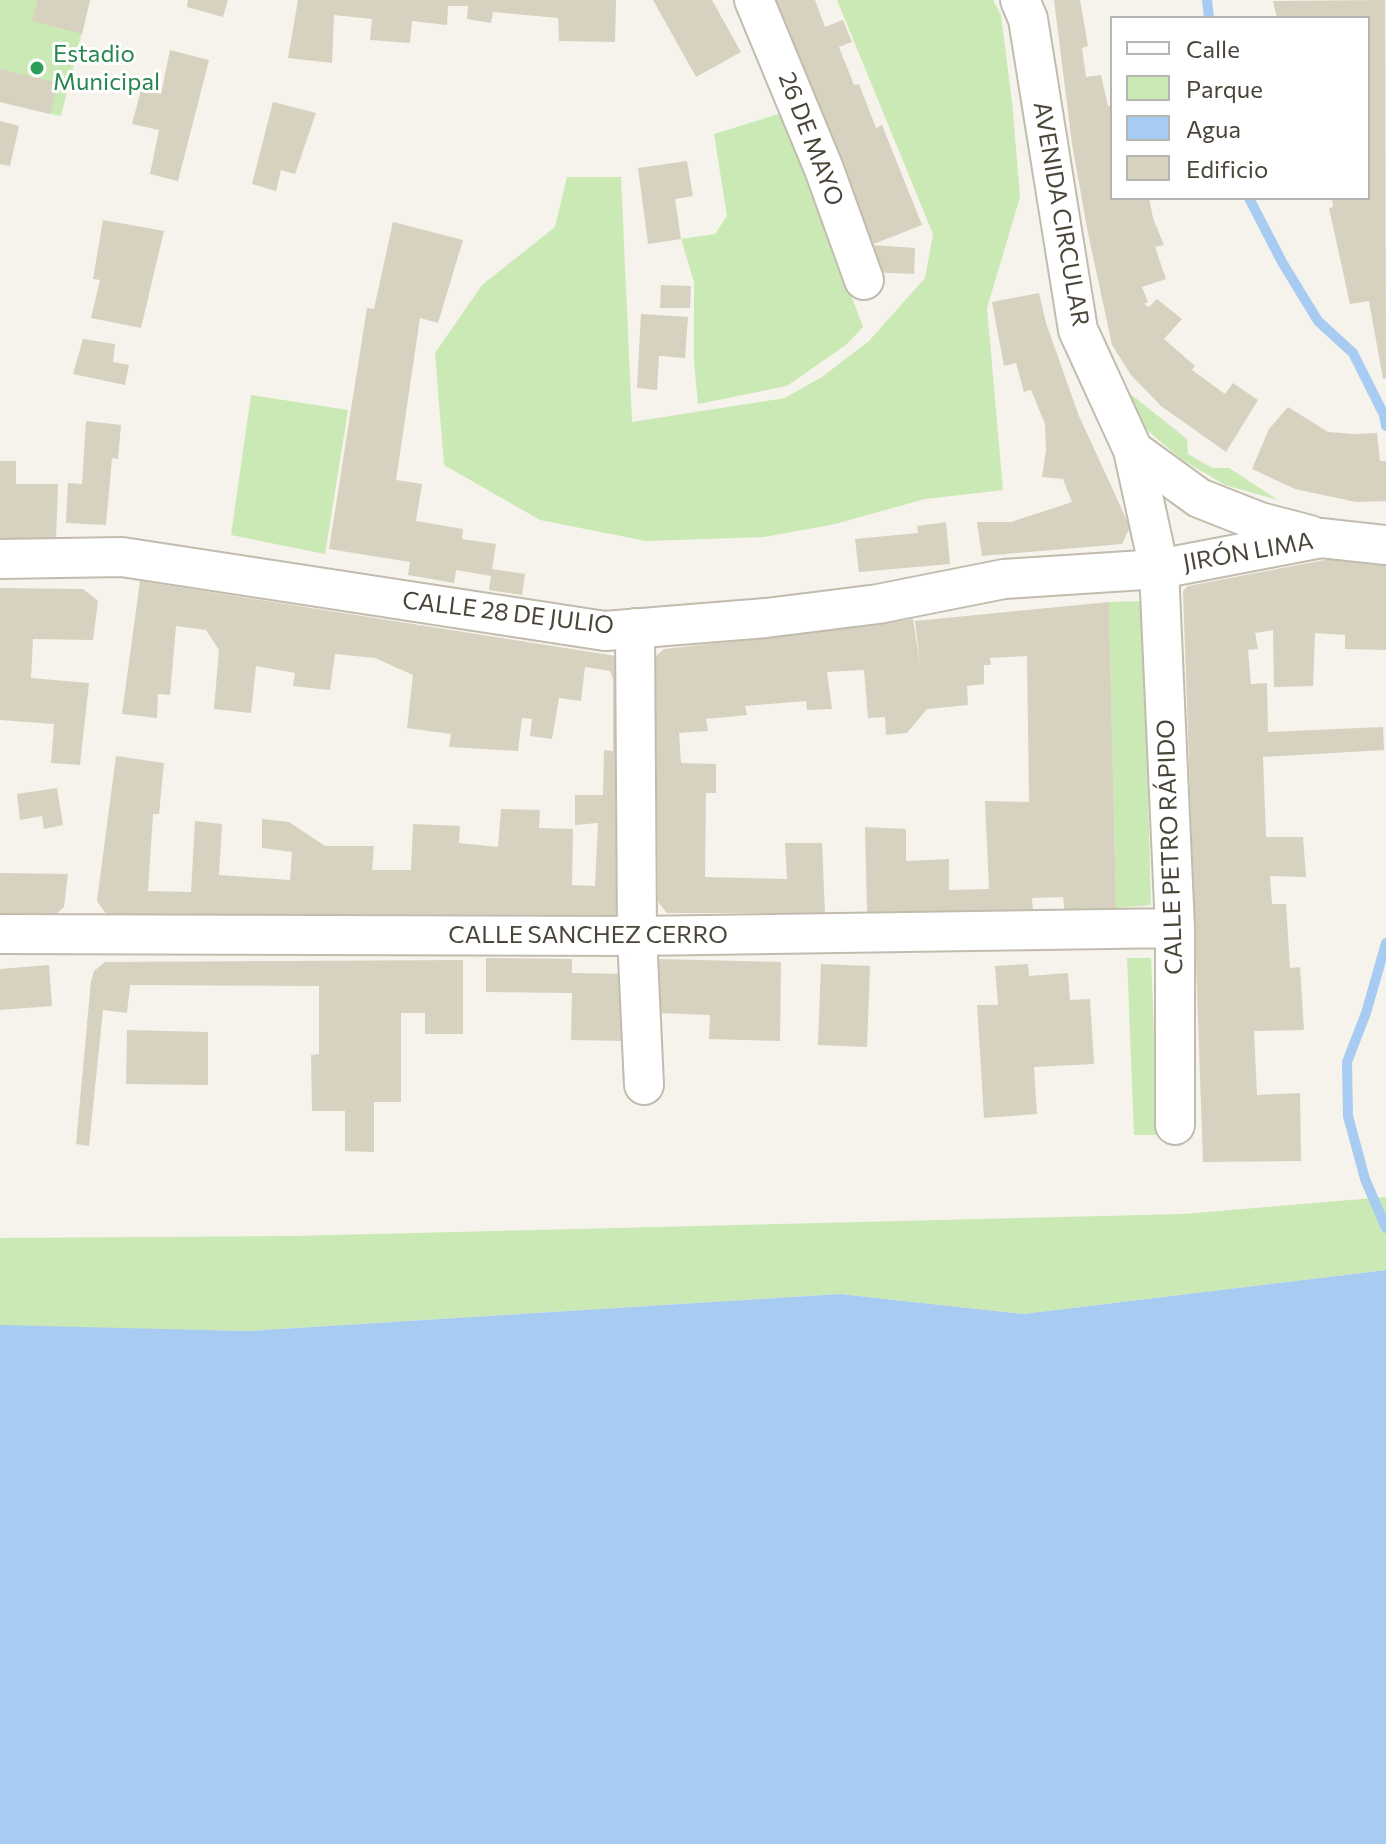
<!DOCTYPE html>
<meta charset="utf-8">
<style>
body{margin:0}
#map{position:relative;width:1386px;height:1844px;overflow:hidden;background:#f5f3eb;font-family:Commissioner,sans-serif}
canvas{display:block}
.legend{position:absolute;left:1110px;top:16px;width:260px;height:184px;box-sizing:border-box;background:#fff;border:2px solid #b7b5af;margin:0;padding:10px 14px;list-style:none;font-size:24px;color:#4a4538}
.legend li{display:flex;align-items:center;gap:16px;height:40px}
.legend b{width:40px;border:2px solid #b7b5af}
</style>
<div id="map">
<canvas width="1386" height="1844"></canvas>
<ul class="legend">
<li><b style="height:10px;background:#fff"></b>Calle</li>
<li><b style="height:22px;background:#cbe9b4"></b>Parque</li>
<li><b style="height:22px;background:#a8cbf1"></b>Agua</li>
<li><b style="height:22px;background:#d7d1c0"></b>Edificio</li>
</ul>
</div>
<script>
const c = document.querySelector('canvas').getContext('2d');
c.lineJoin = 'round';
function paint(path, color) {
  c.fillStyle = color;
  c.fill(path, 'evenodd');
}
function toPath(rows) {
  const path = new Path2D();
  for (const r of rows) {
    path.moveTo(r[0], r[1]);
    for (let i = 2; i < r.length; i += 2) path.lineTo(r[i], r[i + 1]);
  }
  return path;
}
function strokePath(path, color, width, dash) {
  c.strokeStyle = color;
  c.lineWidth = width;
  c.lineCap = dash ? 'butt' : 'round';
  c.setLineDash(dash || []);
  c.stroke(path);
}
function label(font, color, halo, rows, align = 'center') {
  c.font = font + ' Commissioner,sans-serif';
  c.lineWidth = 6;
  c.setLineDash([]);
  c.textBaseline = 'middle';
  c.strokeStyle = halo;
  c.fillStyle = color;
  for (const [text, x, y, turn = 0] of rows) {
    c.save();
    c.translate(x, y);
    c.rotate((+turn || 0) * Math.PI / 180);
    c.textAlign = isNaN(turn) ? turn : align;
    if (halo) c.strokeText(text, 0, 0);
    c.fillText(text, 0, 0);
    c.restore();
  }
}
paint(toPath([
 [0,0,90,0,61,116,0,102],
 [837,0,993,0,1001,15,1012,102,1020,197,987,308,1003,490,925,499,835,524,764,537,646,541,540,520,444,465,435,353,482,285,555,227,567,177,621,177,632,422,785,398,822,377,869,341,925,278,933,234],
 [782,113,863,327,847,344,787,386,698,404,694,362,694,282,681,239,715,234,727,216,714,134],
 [1118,384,1187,439,1188,454,1212,468,1229,468,1278,500,1225,485,1181,459,1147,430],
 [251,395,348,410,325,554,231,535],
 [1143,601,1151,905,1116,908,1109,602],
 [1127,958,1151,958,1158,1135,1134,1135],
 [1386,1197,1386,1270,1023,1314,840,1294,248,1331,0,1326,0,1238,294,1236,1183,1214]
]), '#cbe9b4');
paint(toPath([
 [1386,1270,1386,1844,0,1844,0,1325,248,1331,840,1294,1023,1314]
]), '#a8cbf1');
strokePath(toPath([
 [1207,0,1209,18],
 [1249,198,1282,262,1318,321,1353,353,1384,415,1386,426],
 [1386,943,1366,1013,1347,1062,1348,1116,1365,1179,1386,1228]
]), '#a8cbf1', 10);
paint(toPath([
 [38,0,90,0,82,34,32,21],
 [188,0,228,0,223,17,187,7],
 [298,0,616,0,615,42,559,41,558,18,493,12,491,23,467,19,468,6,448,6,447,25,412,21,410,43,370,40,372,19,334,15,332,63,288,58],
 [653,0,712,0,741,52,696,77],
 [774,0,815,0,825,27,843,20,852,42,839,47,854,85,859,84,876,128,882,125,922,225,871,245,915,248,914,274,869,272],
 [1054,0,1080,0,1088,46,1082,48,1086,77,1101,75,1108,106,1112,105,1112,198,1149,198,1153,218,1164,245,1155,247,1166,279,1142,287,1148,302,1144,304,1149,307,1157,299,1182,319,1164,339,1195,366,1192,370,1225,394,1233,383,1258,400,1226,452,1161,406,1131,375,1112,345,1088,233,1072,144],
 [1385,0,1386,378,1383,379,1369,301,1350,304,1329,208,1333,207,1332,198,1368,198,1368,18,1277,18,1273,1],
 [170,50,209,60,178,181,150,174,159,130,132,124,141,90,161,94],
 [0,69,58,83,50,114,0,102],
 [273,102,316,113,295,174,281,170,276,191,252,184],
 [0,121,19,126,10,166,0,164],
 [687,161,693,196,675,199,681,239,648,244,638,168],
 [103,220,164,231,141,328,91,318,100,280,93,279],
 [393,222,463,240,438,323,420,318,396,480,422,484,416,521,463,529,462,539,496,544,492,569,525,574,522,595,489,590,491,576,456,570,454,583,408,575,410,562,329,549,367,308,374,309],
 [661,285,691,286,690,308,660,308],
 [1039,293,1046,323,1079,416,1130,527,1122,544,982,556,977,522,1011,522,1072,502,1063,479,1042,477,1046,450,1045,424,1031,390,1024,392,1016,363,1004,366,992,302],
 [641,314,688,317,685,358,659,356,657,390,637,388],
 [83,339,115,344,113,362,129,365,125,385,73,374],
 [1288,407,1328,432,1355,434,1377,433,1380,461,1386,461,1386,501,1356,502,1295,489,1252,469,1269,429],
 [86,421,121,425,118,459,112,458,106,525,66,523,68,483,82,484],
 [0,461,16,461,16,484,58,484,56,540,0,539],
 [946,522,950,564,859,572,855,539,918,533,917,526],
 [1345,556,1386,560,1386,650,1345,649,1345,635,1315,633,1313,686,1274,687,1273,630,1255,633,1258,649,1248,650,1251,684,1267,683,1268,732,1383,727,1384,750,1263,757,1266,837,1303,837,1306,877,1270,876,1272,904,1286,904,1290,968,1300,967,1304,1030,1254,1031,1257,1095,1300,1093,1301,1161,1203,1162,1183,591,1188,586],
 [140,581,616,656,625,668,630,899,617,915,106,914,97,901,116,756,164,763,159,814,153,814,148,891,191,892,195,821,222,824,219,875,290,880,292,852,262,848,262,819,289,822,325,846,374,846,372,870,411,870,413,824,460,826,459,843,498,847,501,809,540,810,539,828,573,829,572,885,595,886,598,823,575,825,575,795,603,795,604,750,613,751,613,679,610,671,585,667,581,701,559,698,552,739,530,736,532,719,522,718,518,751,449,747,451,734,407,728,413,675,375,658,335,654,330,690,293,686,295,673,256,666,251,713,214,709,219,650,206,630,176,626,170,695,158,694,157,718,122,714],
 [0,588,83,589,98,601,93,640,33,639,31,678,89,683,80,765,51,763,54,724,0,720],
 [1109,602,1116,908,1065,914,1063,897,1032,898,1033,911,867,912,865,827,906,829,906,861,949,859,949,890,989,889,985,801,1029,802,1027,656,990,658,991,665,984,665,984,684,967,686,968,705,927,709,907,733,886,735,885,717,868,718,864,670,827,672,832,709,807,710,806,701,745,706,747,715,706,719,708,731,679,733,681,763,716,764,716,793,706,793,705,877,787,879,785,843,822,843,825,913,667,913,658,902,655,657,664,649,860,627,913,619,920,664,915,621],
 [57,788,63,825,44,829,42,816,20,820,17,794],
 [0,873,68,874,64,907,56,914,0,913],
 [486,958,572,959,572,973,625,974,625,1041,571,1040,572,993,486,992],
 [659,959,781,962,780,1041,709,1039,710,1015,658,1013],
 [463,960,463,1034,425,1034,425,1013,401,1013,401,1102,374,1102,374,1152,345,1151,345,1111,312,1111,311,1055,319,1054,319,986,130,985,127,1013,103,1010,89,1146,76,1144,91,981,94,971,105,962],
 [821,964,870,966,867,1047,818,1045],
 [1028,964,1029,976,1068,973,1070,1000,1090,999,1094,1064,1034,1067,1037,1114,984,1118,977,1005,998,1005,995,966],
 [49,965,52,1006,0,1010,0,969],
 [127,1030,208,1032,208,1085,126,1084]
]), '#d7d1c0');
const minor = toPath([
 [754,0,824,169,864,280],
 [1020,0,1028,19,1078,330,1133,450,1199,498,1260,522,1310,535],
 [1133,450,1159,569,1175,928,1175,1125],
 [0,559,122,557,605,631,766,618,878,604,1004,579,1159,569,1321,538,1386,545],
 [635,628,637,936,644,1085],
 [0,934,637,936,1175,928]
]);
strokePath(minor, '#c1bcad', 42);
strokePath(minor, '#fff', 38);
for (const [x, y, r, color] of [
 [37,68,8,"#2e9e5b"]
]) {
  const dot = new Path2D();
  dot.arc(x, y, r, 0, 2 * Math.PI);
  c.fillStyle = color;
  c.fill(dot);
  strokePath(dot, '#fff', 3);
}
label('24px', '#27864d', '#fff', [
 ["Estadio",53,54],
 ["Municipal",53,82]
], 'left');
label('24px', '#4a4538', '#fff', [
 ["26 DE MAYO",811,139,69],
 ["AVENIDA CIRCULAR",1061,214,80],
 ["JIRÓN LIMA",1248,552,-10],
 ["CALLE 28 DE JULIO",508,613,7],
 ["CALLE PETRO RÁPIDO",1170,847,-92],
 ["CALLE SANCHEZ CERRO",588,935]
]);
</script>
